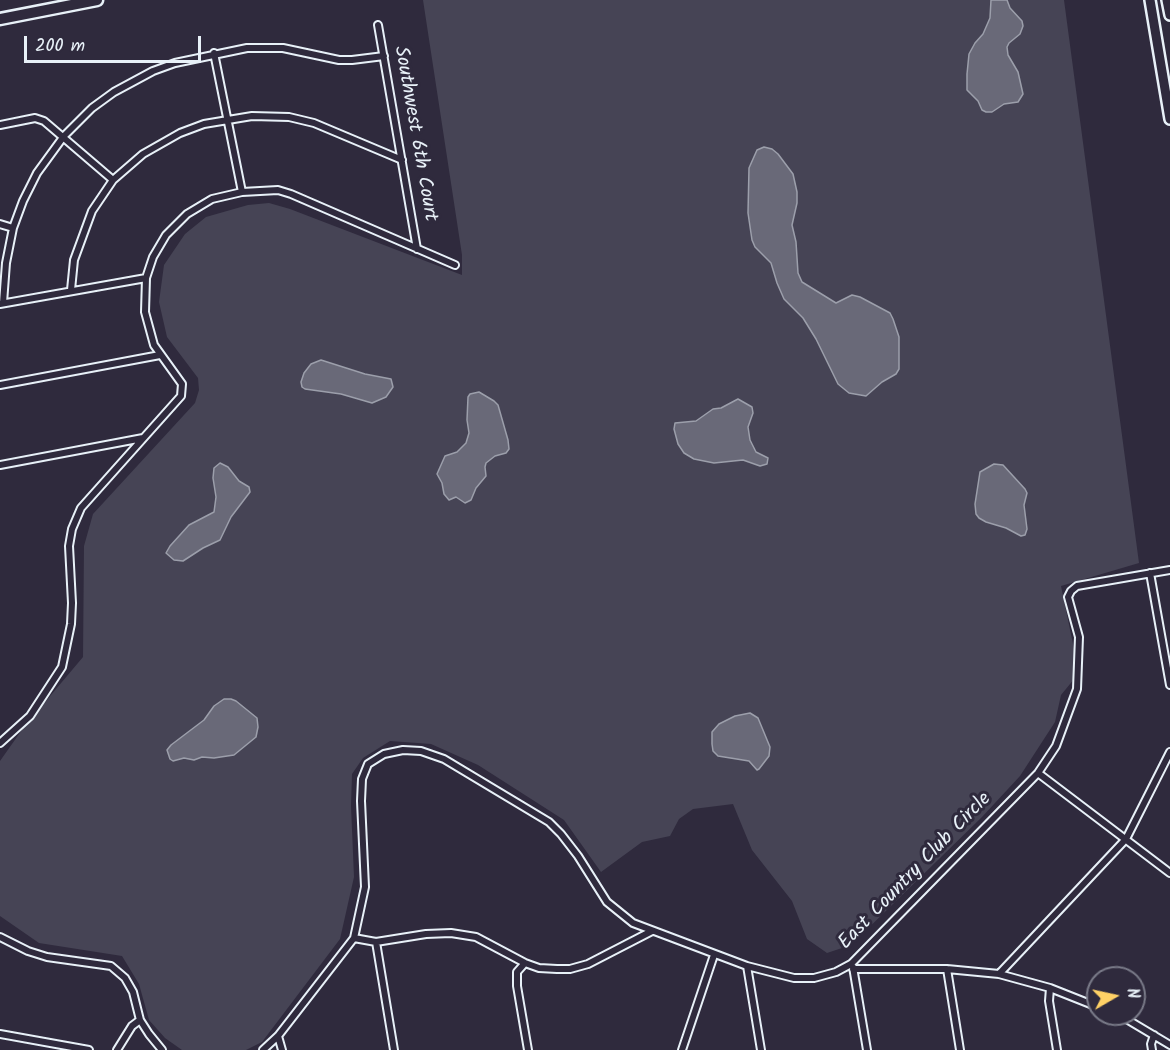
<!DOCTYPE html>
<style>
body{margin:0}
#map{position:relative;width:1170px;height:1050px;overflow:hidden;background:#2f2a3d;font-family:Kalam,sans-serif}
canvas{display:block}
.north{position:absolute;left:1086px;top:966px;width:60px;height:60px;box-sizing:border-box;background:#2f2a3d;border:2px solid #797a88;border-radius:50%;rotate:81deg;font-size:16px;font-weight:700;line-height:24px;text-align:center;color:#e8f1f8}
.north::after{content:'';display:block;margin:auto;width:21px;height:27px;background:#ffd166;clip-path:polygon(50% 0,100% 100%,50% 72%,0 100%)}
.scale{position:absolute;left:24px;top:36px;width:177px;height:27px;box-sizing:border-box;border:3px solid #e8f1f8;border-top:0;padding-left:8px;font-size:18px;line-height:21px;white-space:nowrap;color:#e8f1f8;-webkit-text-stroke:4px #2f2a3d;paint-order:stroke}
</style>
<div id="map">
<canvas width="1170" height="1050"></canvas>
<div class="north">N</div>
<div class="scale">200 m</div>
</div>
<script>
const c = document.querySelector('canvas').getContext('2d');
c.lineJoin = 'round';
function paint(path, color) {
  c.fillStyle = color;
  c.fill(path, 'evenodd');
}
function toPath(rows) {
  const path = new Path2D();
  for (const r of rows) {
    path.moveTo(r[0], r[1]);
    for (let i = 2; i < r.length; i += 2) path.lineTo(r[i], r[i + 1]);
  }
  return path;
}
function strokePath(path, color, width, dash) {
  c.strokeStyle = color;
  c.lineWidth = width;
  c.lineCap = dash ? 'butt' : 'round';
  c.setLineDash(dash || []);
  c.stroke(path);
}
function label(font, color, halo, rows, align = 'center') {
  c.font = font + ' Kalam,sans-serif';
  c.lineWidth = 6;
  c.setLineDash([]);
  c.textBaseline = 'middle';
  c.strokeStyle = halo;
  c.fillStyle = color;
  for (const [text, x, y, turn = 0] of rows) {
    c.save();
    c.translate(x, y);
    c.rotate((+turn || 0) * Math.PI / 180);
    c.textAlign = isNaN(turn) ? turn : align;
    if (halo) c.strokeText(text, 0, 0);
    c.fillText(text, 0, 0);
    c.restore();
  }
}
paint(toPath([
 [423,0,1064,0,1139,563,1061,586,1079,673,1061,695,1055,722,1020,776,982,817,851,945,827,953,807,939,792,901,752,850,733,804,693,809,679,819,670,836,642,842,601,872,564,820,478,765,431,744,390,741,363,758,352,774,351,806,354,877,340,939,262,1042,246,1050,182,1050,165,1038,149,1020,139,984,122,956,39,943,0,916,0,761,24,727,83,657,84,546,93,514,195,403,199,390,198,378,167,337,159,302,164,265,185,234,206,217,248,205,269,203,290,209,462,275,462,255]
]), '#464455');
const water = toPath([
 [991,0,1007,0,1010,8,1022,21,1023,26,1020,34,1009,43,1007,47,1008,55,1018,72,1023,94,1018,102,1004,104,992,112,986,112,982,110,978,101,967,90,967,74,969,54,975,43,983,34,990,18,991,0],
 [764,147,772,149,778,154,793,174,797,192,797,203,792,225,796,242,798,273,802,282,836,303,852,295,860,297,890,313,893,319,899,337,899,369,896,374,882,382,866,396,849,393,838,384,816,339,803,318,784,299,777,283,771,263,755,247,752,240,748,213,749,168,757,150,764,147],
 [321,360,365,374,391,379,393,387,386,397,372,403,341,394,305,389,302,387,301,382,304,373,311,364,321,360],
 [479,392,494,401,498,405,508,440,509,449,506,453,495,456,486,463,485,467,486,476,476,488,471,500,465,503,456,497,449,500,444,494,442,483,437,474,445,456,457,452,466,443,469,433,467,420,468,397,470,394,479,392],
 [738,399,752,407,753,413,748,427,750,440,756,452,768,458,767,464,760,466,743,460,714,463,694,459,684,453,678,444,674,429,675,423,696,421,713,409,721,408,738,399],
 [220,463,228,467,239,481,249,487,250,492,231,517,220,540,203,548,183,561,174,560,166,553,170,546,189,525,214,512,216,497,213,478,214,468,220,463],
 [994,464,1003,465,1025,489,1027,493,1024,505,1027,529,1025,535,1021,536,1006,528,986,522,979,518,976,514,975,504,980,472,994,464],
 [224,699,231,699,236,701,257,718,258,727,256,737,234,755,214,758,202,757,194,760,184,758,173,761,170,759,167,750,171,745,204,720,214,706,224,699],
 [750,713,758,718,770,747,769,756,759,769,757,770,749,761,718,756,713,751,712,744,712,732,719,724,735,716,750,713]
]);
paint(water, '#696978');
strokePath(water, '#9c9fab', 1.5);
const street = toPath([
 [378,25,417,249],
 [214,53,242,192],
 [0,125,35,118,44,121,113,180],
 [0,224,13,228],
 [71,290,74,260,92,211,113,180,143,154,180,133,204,124,252,116,289,117,314,123,402,160],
 [3,303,6,263,13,228,23,201,37,173,64,136,92,108,114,92,153,71,175,63,247,48,283,48,339,60,352,60,384,56],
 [0,304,146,278],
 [0,385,160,355],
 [0,465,143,438],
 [1150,573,1170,685],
 [0,743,30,716,62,667,71,624,72,603,69,546,72,529,81,508,181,396,182,384,154,345,145,312,146,278,153,257,166,235,187,214,212,199,242,192,278,190,291,194,455,265],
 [1038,773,1170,873],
 [0,937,28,951,47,957,111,966,125,978,133,992,140,1020,149,1034,162,1050],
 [354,938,376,942,426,934,451,933,476,937,525,963,539,968,557,969,570,969,588,964,652,931],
 [376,942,394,1050],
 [525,963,517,972,517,986,528,1050],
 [747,966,761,1050],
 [853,967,867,1050],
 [853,969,947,969,999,974,1050,988,1098,1007],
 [947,969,960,1050],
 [999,974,1126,839,1170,752],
 [1050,988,1049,1001,1057,1050],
 [1118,1014,1170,1045],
 [0,1034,89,1050],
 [278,1036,282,1050],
 [117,1050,132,1026,140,1020],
 [263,1050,278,1036,354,938,365,887,361,801,362,779,368,764,384,754,403,750,421,751,444,759,549,822,561,834,578,856,607,902,633,923,747,966,794,978,814,978,836,972,851,964,1038,773,1056,746,1077,689,1079,637,1068,597,1071,591,1077,586,1170,570],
 [682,1050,714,955],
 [1152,1050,1151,1044,1154,1035]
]);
const primary = toPath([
 [1150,0,1170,119],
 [1167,0,1170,15]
]);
const highway = toPath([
 [0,19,97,0]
]);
strokePath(street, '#e8f1f8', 10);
strokePath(primary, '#e8f1f8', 14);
strokePath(highway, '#e8f1f8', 15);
strokePath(street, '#2f2a3d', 6);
strokePath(primary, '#2f2a3d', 9);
strokePath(highway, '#2f2a3d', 10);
label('20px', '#e8f1f8', '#2f2a3d', [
 ["Southwest 6th Court",414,134,80],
 ["East Country Club Circle",916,872,-46]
]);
</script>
